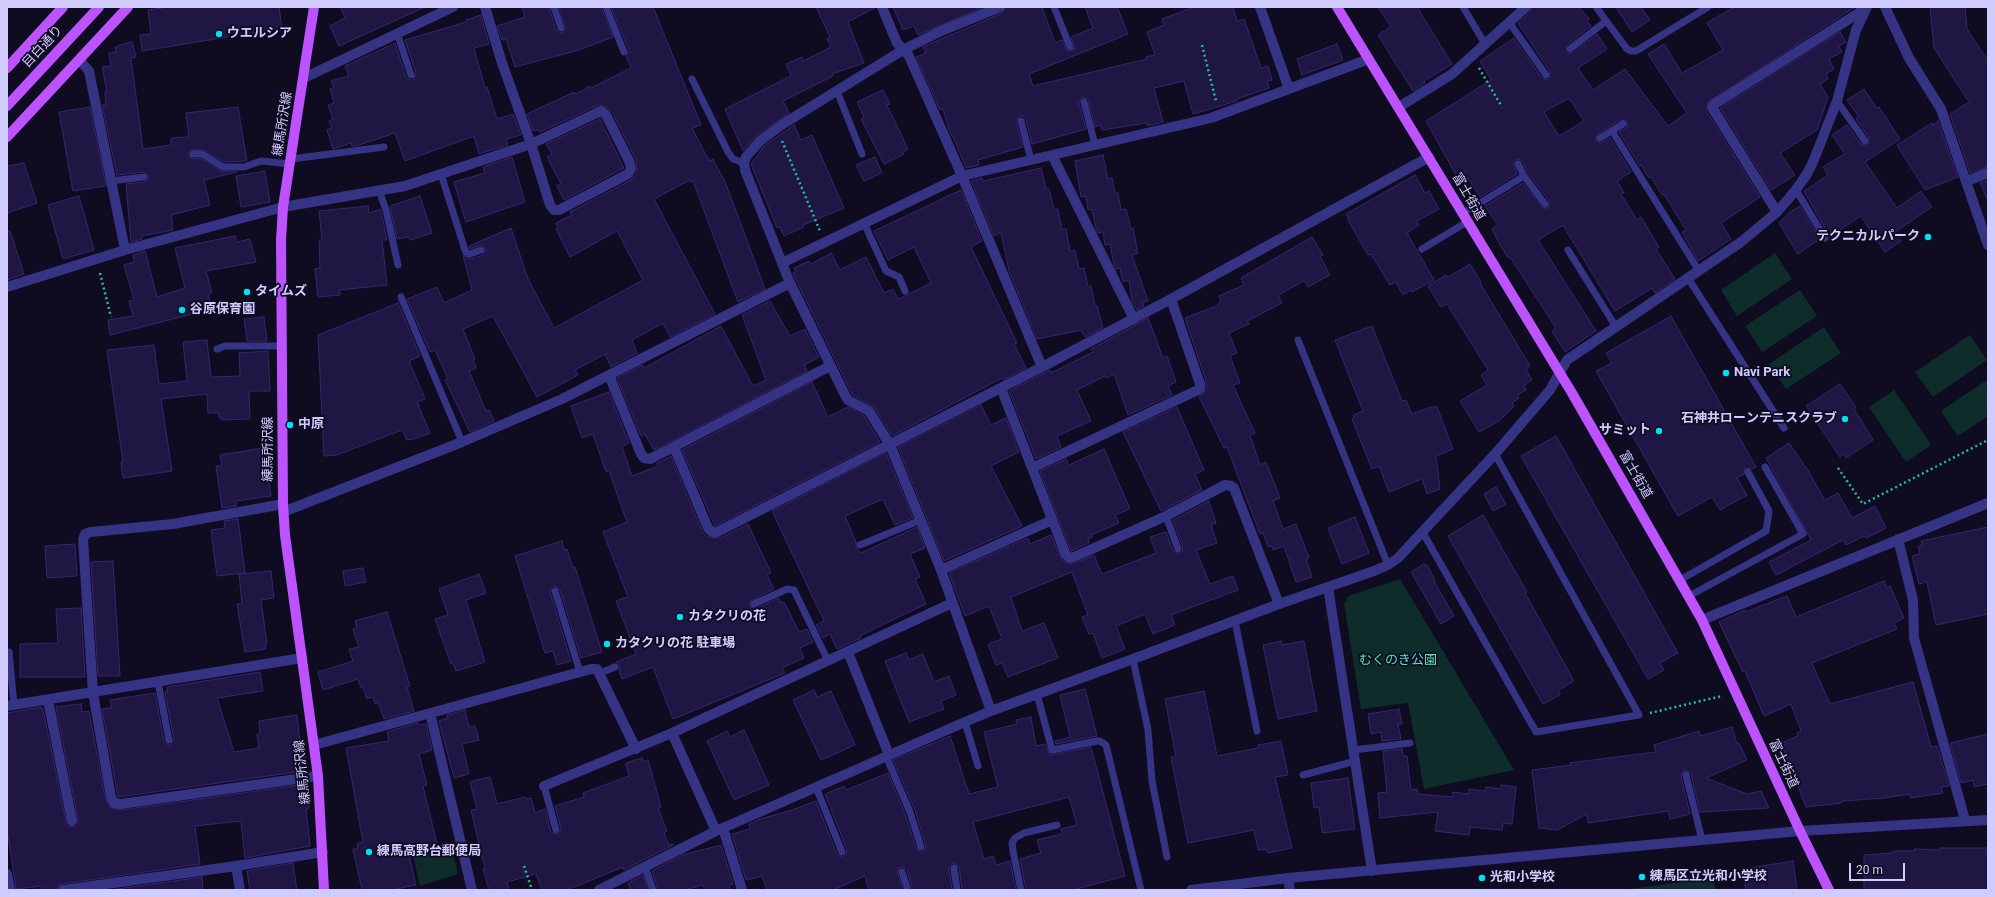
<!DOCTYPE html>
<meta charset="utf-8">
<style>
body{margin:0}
#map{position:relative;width:1995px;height:897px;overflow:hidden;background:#0f0c21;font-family:Roboto,sans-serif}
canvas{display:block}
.frame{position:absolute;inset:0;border:8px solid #d1ccff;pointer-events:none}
.scale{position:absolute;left:1849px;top:863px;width:56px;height:18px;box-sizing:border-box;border:2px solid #d1ccff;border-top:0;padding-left:5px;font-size:12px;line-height:14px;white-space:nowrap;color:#d1ccff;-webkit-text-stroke:3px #0f0c21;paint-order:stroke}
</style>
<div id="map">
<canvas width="1995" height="897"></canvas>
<div class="frame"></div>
<div class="scale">20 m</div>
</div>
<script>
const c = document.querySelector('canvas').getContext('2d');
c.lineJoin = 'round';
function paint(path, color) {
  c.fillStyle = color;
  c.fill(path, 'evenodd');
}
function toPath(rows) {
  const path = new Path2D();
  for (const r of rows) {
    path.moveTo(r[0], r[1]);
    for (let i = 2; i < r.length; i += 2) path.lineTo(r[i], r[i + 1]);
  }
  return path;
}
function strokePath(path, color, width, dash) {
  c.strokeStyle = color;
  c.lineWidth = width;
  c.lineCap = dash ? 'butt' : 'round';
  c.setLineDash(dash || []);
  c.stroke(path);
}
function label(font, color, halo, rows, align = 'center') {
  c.font = font + ' Roboto,"Noto Sans JP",sans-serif';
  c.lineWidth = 3.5;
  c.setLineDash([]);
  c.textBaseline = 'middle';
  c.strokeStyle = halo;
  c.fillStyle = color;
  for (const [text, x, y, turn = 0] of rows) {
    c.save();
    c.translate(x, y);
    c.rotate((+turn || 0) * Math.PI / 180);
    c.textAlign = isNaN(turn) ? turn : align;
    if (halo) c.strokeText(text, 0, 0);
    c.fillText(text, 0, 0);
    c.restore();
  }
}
paint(toPath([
 [1775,253,1792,279,1737,316,1721,290],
 [1800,290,1817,316,1762,352,1745,326],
 [1824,327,1841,353,1786,389,1769,364],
 [1970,335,1987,360,1933,397,1915,372],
 [1988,379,1988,416,1958,436,1941,411],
 [1894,390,1931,445,1906,462,1869,407],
 [1400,579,1514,770,1424,789,1408,703,1361,709,1344,604,1348,596],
 [451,845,458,874,420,886,413,855],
 [1712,878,1716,890,1622,890]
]), '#0e2c2a');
const building = toPath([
 [169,7,279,7,282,28,142,51,140,35,151,34,148,10,169,7],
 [340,7,425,7,339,46,330,26,345,18,340,7],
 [522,7,549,7,556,30,560,33,564,32,566,29,559,7,601,7,613,37,579,50,515,67,506,39,502,40,497,26,525,17,522,7],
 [611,7,653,7,701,125,692,128,706,155,710,161,713,159,726,184,765,289,738,302,693,181,691,182,690,180,654,199,715,314,670,337,663,323,632,340,637,353,611,367,605,354,575,370,578,375,537,397,493,316,463,329,475,359,473,360,476,368,469,371,486,411,489,410,494,421,470,432,445,380,448,379,435,350,430,352,407,299,437,287,444,303,472,290,463,255,471,259,483,255,486,250,484,246,480,245,470,249,469,246,511,228,528,279,554,328,643,280,617,231,570,257,556,229,558,228,556,223,572,215,570,212,631,180,637,172,636,160,612,112,605,106,599,105,540,132,539,130,533,131,527,114,574,92,576,94,590,86,591,88,631,68,626,56,629,50,611,7],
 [816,7,876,7,848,22,864,63,832,74,833,76,783,101,789,113,756,136,743,151,725,109,791,76,786,64,802,57,803,61,831,47,827,38,830,37,816,7],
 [893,7,983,7,918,35,914,26,903,30,893,7],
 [1006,7,1042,7,1055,43,1062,40,1066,49,1069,52,1072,51,1075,48,1071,37,1093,28,1085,7,1117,7,1128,34,1029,74,1033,86,1147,59,1146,57,1155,55,1147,32,1164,25,1162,19,1194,7,1233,7,1237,21,1244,19,1261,68,1268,66,1272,80,1267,81,1269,88,1237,99,1237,101,1193,114,1184,81,1154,88,1163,122,1147,126,1147,123,1102,130,1101,125,1095,127,1088,99,1082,97,1079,103,1086,129,1032,144,1026,119,1023,116,1019,116,1016,122,1023,147,978,160,979,165,966,168,954,139,950,133,943,109,940,110,916,57,926,53,923,47,1002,13,1006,7],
 [1378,7,1417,7,1452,64,1424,81,1425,83,1413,91,1378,35,1391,27,1378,7],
 [1532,7,1579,7,1589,19,1587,21,1591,26,1567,45,1566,52,1568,54,1573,53,1597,34,1607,49,1578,68,1593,90,1625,69,1668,126,1687,113,1648,54,1664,44,1682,73,1723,50,1707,23,1734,7,1855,7,1708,102,1707,112,1760,197,1721,223,1731,239,1698,261,1682,232,1686,230,1664,194,1662,195,1651,177,1649,178,1641,165,1640,166,1619,132,1627,127,1627,121,1620,120,1596,135,1596,140,1600,143,1610,138,1631,172,1617,181,1624,193,1621,194,1637,220,1641,217,1659,247,1656,249,1675,279,1655,293,1652,288,1615,311,1563,225,1538,240,1596,331,1565,352,1552,331,1556,328,1510,257,1508,258,1500,245,1492,229,1498,225,1485,206,1523,183,1543,208,1548,208,1549,201,1528,173,1522,161,1519,159,1515,160,1513,163,1517,174,1480,197,1464,172,1457,177,1426,121,1491,80,1480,61,1514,38,1542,78,1546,80,1549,79,1550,72,1518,23,1530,12,1532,7],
 [1569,98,1584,121,1559,136,1544,112,1569,98],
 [1616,7,1641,7,1650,20,1632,32,1616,7],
 [1930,7,1965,7,1967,29,1988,61,1988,167,1970,173,1950,114,1969,102,1934,48,1930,7],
 [481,15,489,44,474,48,485,88,487,87,497,119,513,114,521,135,506,139,508,145,479,154,474,136,405,161,395,133,356,146,352,146,351,143,333,149,327,130,332,128,329,121,333,119,328,105,334,103,330,89,334,88,331,81,349,76,345,66,395,43,406,77,410,80,413,80,416,73,405,40,466,22,466,20,481,15],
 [1840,32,1846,42,1839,46,1842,52,1829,59,1834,69,1826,74,1828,79,1820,84,1828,97,1817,130,1780,153,1795,175,1771,190,1720,108,1840,32],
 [132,42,136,57,131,58,143,149,171,145,171,138,189,137,186,113,238,107,247,161,224,162,204,150,190,150,188,154,191,158,201,159,221,171,237,172,204,180,210,205,171,215,173,230,142,236,142,239,131,242,126,184,145,182,148,179,149,176,144,172,117,175,102,105,106,105,105,92,107,92,102,67,111,66,109,53,116,52,115,47,119,47,119,45,132,42],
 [1337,44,1343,60,1302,75,1297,59,1337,44],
 [1864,89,1877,108,1879,107,1900,139,1865,162,1897,208,1921,191,1932,207,1895,232,1901,241,1885,252,1861,216,1832,235,1831,232,1828,234,1804,191,1828,175,1823,167,1845,154,1832,135,1847,125,1861,144,1866,146,1869,143,1869,138,1856,119,1859,117,1847,100,1864,89],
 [883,90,890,104,887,105,908,149,903,152,904,154,884,164,861,119,864,117,857,102,883,90],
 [90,107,106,186,73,191,59,112,90,107],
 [600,119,624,168,564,200,557,186,561,184,547,157,552,154,546,144,600,119],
 [1938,121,1958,177,1925,190,1897,145,1932,123,1933,125,1938,121],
 [794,125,801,140,812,135,844,208,803,225,804,227,784,236,780,227,777,228,751,164,764,146,794,125],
 [1103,155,1108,179,1112,178,1115,193,1118,193,1121,210,1126,209,1131,229,1133,228,1138,253,1132,255,1148,301,1142,302,1144,306,1137,310,1132,301,1129,280,1123,282,1120,268,1116,269,1114,265,1110,244,1105,245,1103,232,1098,233,1096,228,1092,209,1088,210,1086,196,1081,197,1075,161,1103,155],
 [512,157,525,202,466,222,454,182,485,173,483,167,512,157],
 [875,157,882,173,864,181,856,165,875,157],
 [24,163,37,203,7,213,7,166,24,163],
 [1041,168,1046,189,1049,189,1054,210,1058,209,1062,230,1066,229,1070,251,1075,250,1079,269,1084,268,1088,287,1091,286,1095,306,1097,306,1103,328,1085,337,1081,330,1037,339,1009,271,1001,232,994,236,971,181,982,178,983,181,1041,168],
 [265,171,270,202,241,207,236,176,265,171],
 [1415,175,1425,193,1429,191,1439,209,1417,221,1419,225,1407,233,1434,280,1412,292,1411,290,1403,295,1396,282,1390,285,1371,254,1368,255,1348,220,1349,219,1346,214,1415,175],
 [1988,180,1988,199,1987,199,1980,183,1988,180],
 [961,190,982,241,971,247,1017,343,1014,344,1026,368,1003,380,1002,378,892,436,874,407,853,395,851,392,796,280,793,273,796,272,794,268,809,261,811,264,831,253,840,270,866,257,884,293,893,289,898,299,907,295,931,283,914,247,888,260,874,231,961,190],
 [79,196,94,250,63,259,48,205,79,196],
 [420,196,432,233,410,240,409,237,397,239,390,206,420,196],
 [368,206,369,213,380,209,381,211,387,240,382,240,387,285,339,290,340,295,318,297,315,269,320,268,319,240,322,240,319,211,368,206],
 [1800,206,1820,239,1798,254,1779,223,1790,212,1800,206],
 [10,231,24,274,7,280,7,232,10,231],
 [235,236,237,242,250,239,256,262,206,271,212,293,208,295,212,309,110,335,108,320,133,316,129,301,134,300,124,265,134,262,133,255,145,251,157,297,185,288,175,248,235,236],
 [1312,237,1323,255,1320,256,1330,275,1308,287,1304,281,1278,295,1282,303,1247,321,1249,324,1229,333,1237,353,1230,356,1240,383,1233,385,1255,433,1250,435,1260,465,1266,462,1280,498,1273,501,1283,529,1296,524,1309,558,1306,559,1312,577,1296,582,1284,546,1273,550,1272,546,1268,547,1263,533,1260,534,1227,447,1224,448,1199,397,1206,392,1206,381,1185,318,1219,305,1218,304,1221,302,1219,296,1244,285,1241,278,1312,237],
 [1470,264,1481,282,1480,283,1530,366,1526,369,1532,380,1524,386,1526,390,1517,395,1519,398,1512,403,1514,406,1499,421,1479,432,1460,401,1487,385,1481,375,1488,370,1447,304,1441,307,1428,286,1446,275,1447,277,1450,276,1470,264],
 [770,301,790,336,805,329,819,357,804,365,807,371,654,450,645,434,641,436,617,378,643,365,644,368,721,326,753,386,766,380,742,315,770,301],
 [398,303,420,356,409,361,425,399,417,402,430,433,411,440,410,439,407,440,402,430,337,455,324,456,318,335,398,303],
 [1671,316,1756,467,1752,469,1745,468,1744,474,1737,478,1747,495,1720,510,1712,497,1678,516,1596,371,1612,363,1606,353,1671,316],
 [264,317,267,341,247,341,244,319,264,317],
 [1148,318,1163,358,1167,356,1176,382,1168,386,1172,395,1128,415,1114,374,1107,378,1105,376,1077,390,1091,421,1057,436,1061,447,1036,459,1009,391,1050,370,1051,373,1093,352,1091,349,1148,318],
 [1372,326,1402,401,1406,400,1412,414,1431,407,1437,407,1453,449,1436,456,1440,489,1427,494,1422,479,1389,492,1379,466,1372,469,1352,419,1354,418,1353,415,1363,411,1335,340,1372,326],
 [207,340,211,377,240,376,239,353,268,351,270,391,249,391,250,419,222,420,222,417,219,418,219,413,208,413,207,394,161,399,172,471,123,478,121,462,123,462,107,350,154,345,159,384,187,381,183,342,207,340],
 [812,382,828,417,848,407,864,416,880,442,715,526,682,450,812,382],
 [1840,384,1856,407,1854,409,1873,440,1846,458,1844,454,1840,457,1806,406,1840,384],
 [609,392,629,443,622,447,632,476,658,466,657,463,671,456,702,531,707,537,720,538,748,524,771,573,767,575,774,589,752,600,749,603,750,606,756,609,779,598,781,603,784,602,799,632,807,629,813,642,800,648,804,658,782,668,785,673,673,719,653,667,622,679,619,670,620,666,616,662,636,654,616,601,628,597,603,532,627,522,609,471,606,472,593,434,582,438,571,406,609,392],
 [981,405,991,425,1006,418,1019,452,991,466,1022,526,944,561,898,447,981,405],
 [1177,407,1204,470,1195,474,1202,490,1161,511,1123,432,1177,407],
 [1556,436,1678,653,1660,663,1664,670,1648,679,1521,456,1556,436],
 [1789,443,1807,469,1825,500,1838,493,1852,518,1875,506,1886,528,1866,538,1864,536,1846,545,1843,540,1776,575,1769,562,1811,540,1766,458,1789,443],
 [263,448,271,496,236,501,236,506,222,508,216,466,222,466,220,455,263,448],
 [1104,449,1130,509,1115,515,1119,523,1091,535,1092,537,1088,539,1089,543,1071,551,1040,471,1066,459,1069,465,1104,449],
 [886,453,913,518,895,525,883,499,845,516,856,542,856,547,861,553,917,527,925,548,910,554,920,577,915,579,926,604,886,623,860,636,861,638,837,649,830,634,823,638,816,625,824,621,772,511,886,453],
 [1496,487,1506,504,1493,511,1484,494,1496,487],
 [1209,501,1216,523,1211,525,1217,543,1196,550,1210,584,1233,576,1238,590,1171,615,1175,625,1153,634,1145,614,1116,626,1125,649,1102,658,1093,633,1089,634,1082,617,1088,615,1072,572,1011,597,1022,631,1044,623,1058,658,1008,677,1002,663,996,665,988,644,1002,639,989,606,965,616,949,573,1028,538,1030,544,1051,535,1062,560,1072,564,1094,555,1102,574,1156,553,1150,537,1166,532,1173,551,1179,554,1182,552,1183,548,1173,520,1209,501],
 [1483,515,1527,592,1525,593,1574,681,1558,690,1560,695,1543,704,1448,536,1483,515],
 [1355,517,1369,553,1342,564,1328,528,1355,517],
 [238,519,245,573,217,576,211,530,225,528,224,521,238,519],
 [1988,527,1988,614,1936,625,1927,582,1919,584,1912,556,1920,554,1918,546,1922,546,1921,541,1988,527],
 [562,541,564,550,567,549,573,568,575,567,602,652,581,658,560,590,554,586,551,588,550,592,571,661,557,665,553,651,545,653,515,556,562,541],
 [75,544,77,576,47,578,45,546,75,544],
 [113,561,120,676,98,676,91,562,113,561],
 [1424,564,1425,566,1427,565,1435,580,1434,581,1454,616,1441,624,1411,572,1424,564],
 [363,568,366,582,345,586,343,571,363,568],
 [271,571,274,598,261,600,267,644,265,644,266,649,245,652,237,604,242,604,239,574,271,571],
 [479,574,486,593,466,600,485,662,456,671,453,663,451,664,435,619,448,615,439,589,479,574],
 [1884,581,1887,588,1890,586,1904,618,1894,623,1897,629,1812,663,1830,704,1913,682,1931,747,1937,746,1949,786,1941,787,1943,793,1910,798,1910,794,1885,798,1842,801,1842,803,1806,807,1781,743,1798,736,1797,733,1801,731,1791,704,1764,716,1745,671,1743,672,1719,622,1745,610,1746,612,1787,596,1796,617,1884,581],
 [81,608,85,677,20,677,20,644,58,643,56,609,81,608],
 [387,612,410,686,407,687,414,711,384,719,378,702,375,704,373,697,367,699,363,687,361,688,358,679,323,690,318,672,353,661,349,649,359,647,353,629,357,628,355,621,387,612],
 [1281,641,1282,645,1304,641,1317,711,1278,719,1263,645,1281,641],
 [906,653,909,660,923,654,934,682,949,676,956,695,941,701,944,709,909,722,885,661,906,653],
 [260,672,263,691,217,698,234,752,259,748,257,734,260,734,259,721,297,715,300,742,304,741,306,765,304,771,118,797,102,709,112,708,110,700,155,693,164,741,167,745,170,745,174,739,165,692,168,692,167,687,260,672],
 [1085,689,1097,736,1056,744,1055,741,1070,737,1060,695,1085,689],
 [814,690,817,697,831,691,855,745,821,760,793,700,814,690],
 [1204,691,1217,756,1258,748,1258,745,1281,741,1288,775,1275,777,1292,848,1268,853,1266,849,1258,850,1254,830,1188,843,1171,757,1176,757,1165,699,1204,691],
 [81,704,82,712,89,711,105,798,111,808,122,810,306,784,309,808,306,809,310,846,245,858,241,821,195,826,200,864,62,884,59,885,57,890,42,890,42,886,16,889,7,828,7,713,41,707,43,709,66,822,67,826,73,827,77,826,78,820,56,707,81,704],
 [1399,709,1402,724,1398,724,1401,739,1382,741,1381,732,1371,734,1368,714,1399,709],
 [465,710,469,727,475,726,479,740,462,744,469,774,454,778,439,721,448,718,447,715,465,710],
 [1031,717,1036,746,1045,744,1050,755,1091,747,1125,876,1073,890,1026,890,1020,859,1041,853,1037,840,1062,834,1061,829,1077,825,1069,797,973,822,984,859,993,856,996,865,1010,861,1016,890,962,890,959,867,954,863,951,864,949,868,952,890,913,890,907,870,903,867,899,868,897,871,903,890,869,890,865,876,833,890,767,890,762,876,746,880,732,834,750,829,749,824,760,819,792,810,816,801,837,854,843,857,846,855,847,850,825,794,844,786,846,790,888,773,905,814,916,848,920,852,923,852,926,846,915,810,893,760,950,736,969,794,998,787,984,732,1017,724,1016,720,1031,717],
 [417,723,421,725,426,724,432,750,419,754,427,785,423,786,438,848,409,855,416,885,391,890,362,890,353,849,357,849,358,843,363,842,346,748,389,741,387,732,417,723],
 [1732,727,1737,744,1739,743,1747,760,1706,778,1747,794,1761,791,1769,808,1700,812,1691,774,1685,770,1682,772,1681,776,1690,814,1670,819,1668,811,1588,823,1587,814,1557,830,1539,828,1532,770,1571,765,1570,763,1585,761,1656,752,1654,745,1699,731,1701,736,1732,727],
 [744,730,769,785,734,800,707,741,727,731,730,737,744,730],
 [1988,734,1988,784,1974,787,1973,780,1961,783,1950,743,1988,734],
 [1402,749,1403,756,1407,756,1411,790,1417,789,1418,794,1453,797,1453,792,1469,794,1469,789,1485,791,1486,787,1501,789,1501,785,1516,787,1512,824,1503,823,1502,830,1470,827,1469,835,1435,831,1438,812,1380,818,1378,793,1387,792,1383,751,1402,749],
 [642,758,643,762,648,760,661,807,658,808,667,831,664,833,669,845,673,844,673,845,624,870,623,867,567,890,542,890,536,874,507,882,509,890,489,890,483,869,485,869,471,810,477,809,470,782,490,777,497,804,525,797,526,799,531,798,535,813,545,809,551,832,557,835,560,833,561,829,555,806,584,797,583,793,629,776,626,763,642,758],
 [1348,778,1355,829,1322,833,1319,807,1314,808,1311,783,1348,778],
 [721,845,733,884,729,885,730,890,705,890,703,885,684,890,658,890,652,871,682,855,721,845],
 [1940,848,1988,848,1988,890,1864,890,1864,855,1893,853,1893,851,1915,851,1914,849,1940,850,1940,848],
 [1793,861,1797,890,1746,890,1743,869,1793,861],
 [293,863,297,890,250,890,247,871,293,863],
 [643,875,648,890,631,890,628,883,643,875],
 [202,877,203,890,110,890,202,877]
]);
paint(building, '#1f1643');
strokePath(building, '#352771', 1);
strokePath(toPath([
 [1202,45,1216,101],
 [1479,68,1502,107],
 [782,141,820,231],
 [100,273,111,317],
 [1838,468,1863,504,1988,440],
 [1650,713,1722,696],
 [524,866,532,890]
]), '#25b9af', 2.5, [2, 3]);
strokePath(toPath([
 [554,7,561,28],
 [606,7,624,52],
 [1054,7,1070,47],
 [1463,7,1485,44],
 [1596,7,1627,49,1631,51,1636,51,1708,7],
 [1509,22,1546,75],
 [397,33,411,75],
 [1570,49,1606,21],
 [692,79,728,152,733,159,744,163],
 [837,91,862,154],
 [1837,101,1865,141],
 [1084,102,1095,145],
 [1021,121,1031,160],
 [1612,131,1699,271],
 [1600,138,1623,124],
 [193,154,202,154,223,167,244,167,261,161,290,164],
 [291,159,384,147],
 [441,174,465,250,467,253,470,254,481,250],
 [1524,176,1545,204],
 [111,181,144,177],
 [379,190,386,210,398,265],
 [1796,190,1825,238],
 [1462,214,1524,176,1518,164],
 [864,223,886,271,899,277,905,291],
 [1422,249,1467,222],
 [1568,250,1616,327],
 [1688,278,1784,428],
 [401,297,462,442],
 [1298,340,1388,565],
 [217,349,225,346,282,346],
 [1166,516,1178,549],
 [1422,531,1536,732,1639,715,1495,454],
 [860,545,921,520],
 [1680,580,1766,531,1769,511,1748,472],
 [555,591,580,672],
 [1689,596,1803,534,1765,467],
 [754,604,787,589,794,590,828,661],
 [1235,621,1257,731],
 [9,652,14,705],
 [1133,659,1148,730,1152,781,1167,857],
 [600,673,615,667],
 [158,682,169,740],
 [1037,694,1052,750,1097,741,1100,741,1106,745,1141,890],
 [965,722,978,766],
 [1354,750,1410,743],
 [886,756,910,812,921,847],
 [1303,775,1356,761],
 [1686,775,1702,840],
 [544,786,556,830],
 [816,787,842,852],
 [645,867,653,890],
 [954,868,957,890],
 [902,872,908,890],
 [1021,890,1013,851,1012,843,1015,838,1024,833,1057,825]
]), '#353384', 7);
strokePath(toPath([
 [882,7,897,43,909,56,962,176,1042,367],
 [1260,7,1289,89],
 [1885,7,1909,58,1941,109,1988,245],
 [79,60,89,71,125,250],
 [304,78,453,7],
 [1399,107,1452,74,1526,7],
 [1052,155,1134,319],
 [1967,181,1988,173],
 [1777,212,1713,109,1713,105,1865,9],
 [782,263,962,176,1211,118,1369,59],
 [7,287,125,250,283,207,405,186,531,144,601,111,606,115,630,163,631,169,628,174,559,210,554,210,550,205,531,144,502,63,485,7],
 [1559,374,1567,360,1741,242,1777,212,1795,191,1807,174,1813,162,1837,101,1856,30,1867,7],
 [609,375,641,454,644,458,650,459,830,366],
 [1001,388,1066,555,1070,558,1074,557,1166,516,1225,485,1231,486,1234,488,1279,604],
 [674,447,708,528,712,532,717,532,1042,367,1171,299,1429,157],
 [1032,468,1200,389,1200,384,1171,299],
 [283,504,173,524,91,532,85,534,83,540,93,693,111,797,114,803,121,804,318,776],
 [283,512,462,442,562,399,790,283],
 [1898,539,1913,600,1914,638,1965,820],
 [941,570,1052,520],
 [1328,587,1372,871],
 [1702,620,1988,503],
 [848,652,889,755],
 [48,700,72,821],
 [7,706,302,658],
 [991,711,941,570,890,445,869,411,848,400,845,395,790,283,745,170,744,163,746,157,760,141,783,124,903,50,941,31,1000,7],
 [430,713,472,890],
 [672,733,716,831],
 [314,745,591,669,597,669,636,749],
 [544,786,672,733,952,603],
 [723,828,742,890],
 [236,866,240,890],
 [7,874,10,890],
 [1288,878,1290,890],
 [63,890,236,866,323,852],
 [599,890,716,831,965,722,991,711,1133,659]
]), '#353384', 10);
strokePath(toPath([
 [1133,659,1279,604,1374,571,1388,565,1398,558,1495,454,1550,390,1559,374],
 [1191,890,1288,878,1800,831,1988,820]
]), '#353384', 10);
strokePath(toPath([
 [314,7,283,207,281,240,283,504,285,535,318,776,324,890],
 [1337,7,1572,393,1702,620,1800,831,1829,890],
 [7,68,63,7],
 [7,106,99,7],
 [7,137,128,7]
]), '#bd53ff', 10);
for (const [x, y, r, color] of [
 [219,34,4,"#00e1f7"],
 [1928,237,4,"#00e1f7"],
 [247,292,4,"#00e1f7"],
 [182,310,4,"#00e1f7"],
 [1726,373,4,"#00e1f7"],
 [1845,419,4,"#00e1f7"],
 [290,425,4,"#00e1f7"],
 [1659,431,4,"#00e1f7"],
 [680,617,4,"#00e1f7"],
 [607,644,4,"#00e1f7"],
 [369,852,4,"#00e1f7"],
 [1642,877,4,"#00e1f7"],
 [1482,878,4,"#00e1f7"]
]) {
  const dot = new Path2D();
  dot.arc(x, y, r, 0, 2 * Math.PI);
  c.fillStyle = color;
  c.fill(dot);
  strokePath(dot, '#0f0c21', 1.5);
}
label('bold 13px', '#d1ccff', '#0f0c21', [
 ["ウエルシア",227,34],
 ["テクニカルパーク",1920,237,"right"],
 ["タイムズ",255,292],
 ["谷原保育園",190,310],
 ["Navi Park",1734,373],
 ["石神井ローンテニスクラブ",1837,419,"right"],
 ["中原",298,425],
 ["サミット",1651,431,"right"],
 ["カタクリの花",688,617],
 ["カタクリの花 駐車場",615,644],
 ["練馬高野台郵便局",377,852],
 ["練馬区立光和小学校",1650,877],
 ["光和小学校",1490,878]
], 'left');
label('13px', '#d1ccff', '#0f0c21', [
 ["目白通り",43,47,-47],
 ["練馬所沢線",283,124,-81],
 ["富士街道",1468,197,60],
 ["練馬所沢線",269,449,-90],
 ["富士街道",1635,475,60],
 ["富士街道",1783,764,65],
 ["練馬所沢線",303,772,-96]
]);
label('13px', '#50e7bf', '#0f0c21', [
 ["むくのき公園",1398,661]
]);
</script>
